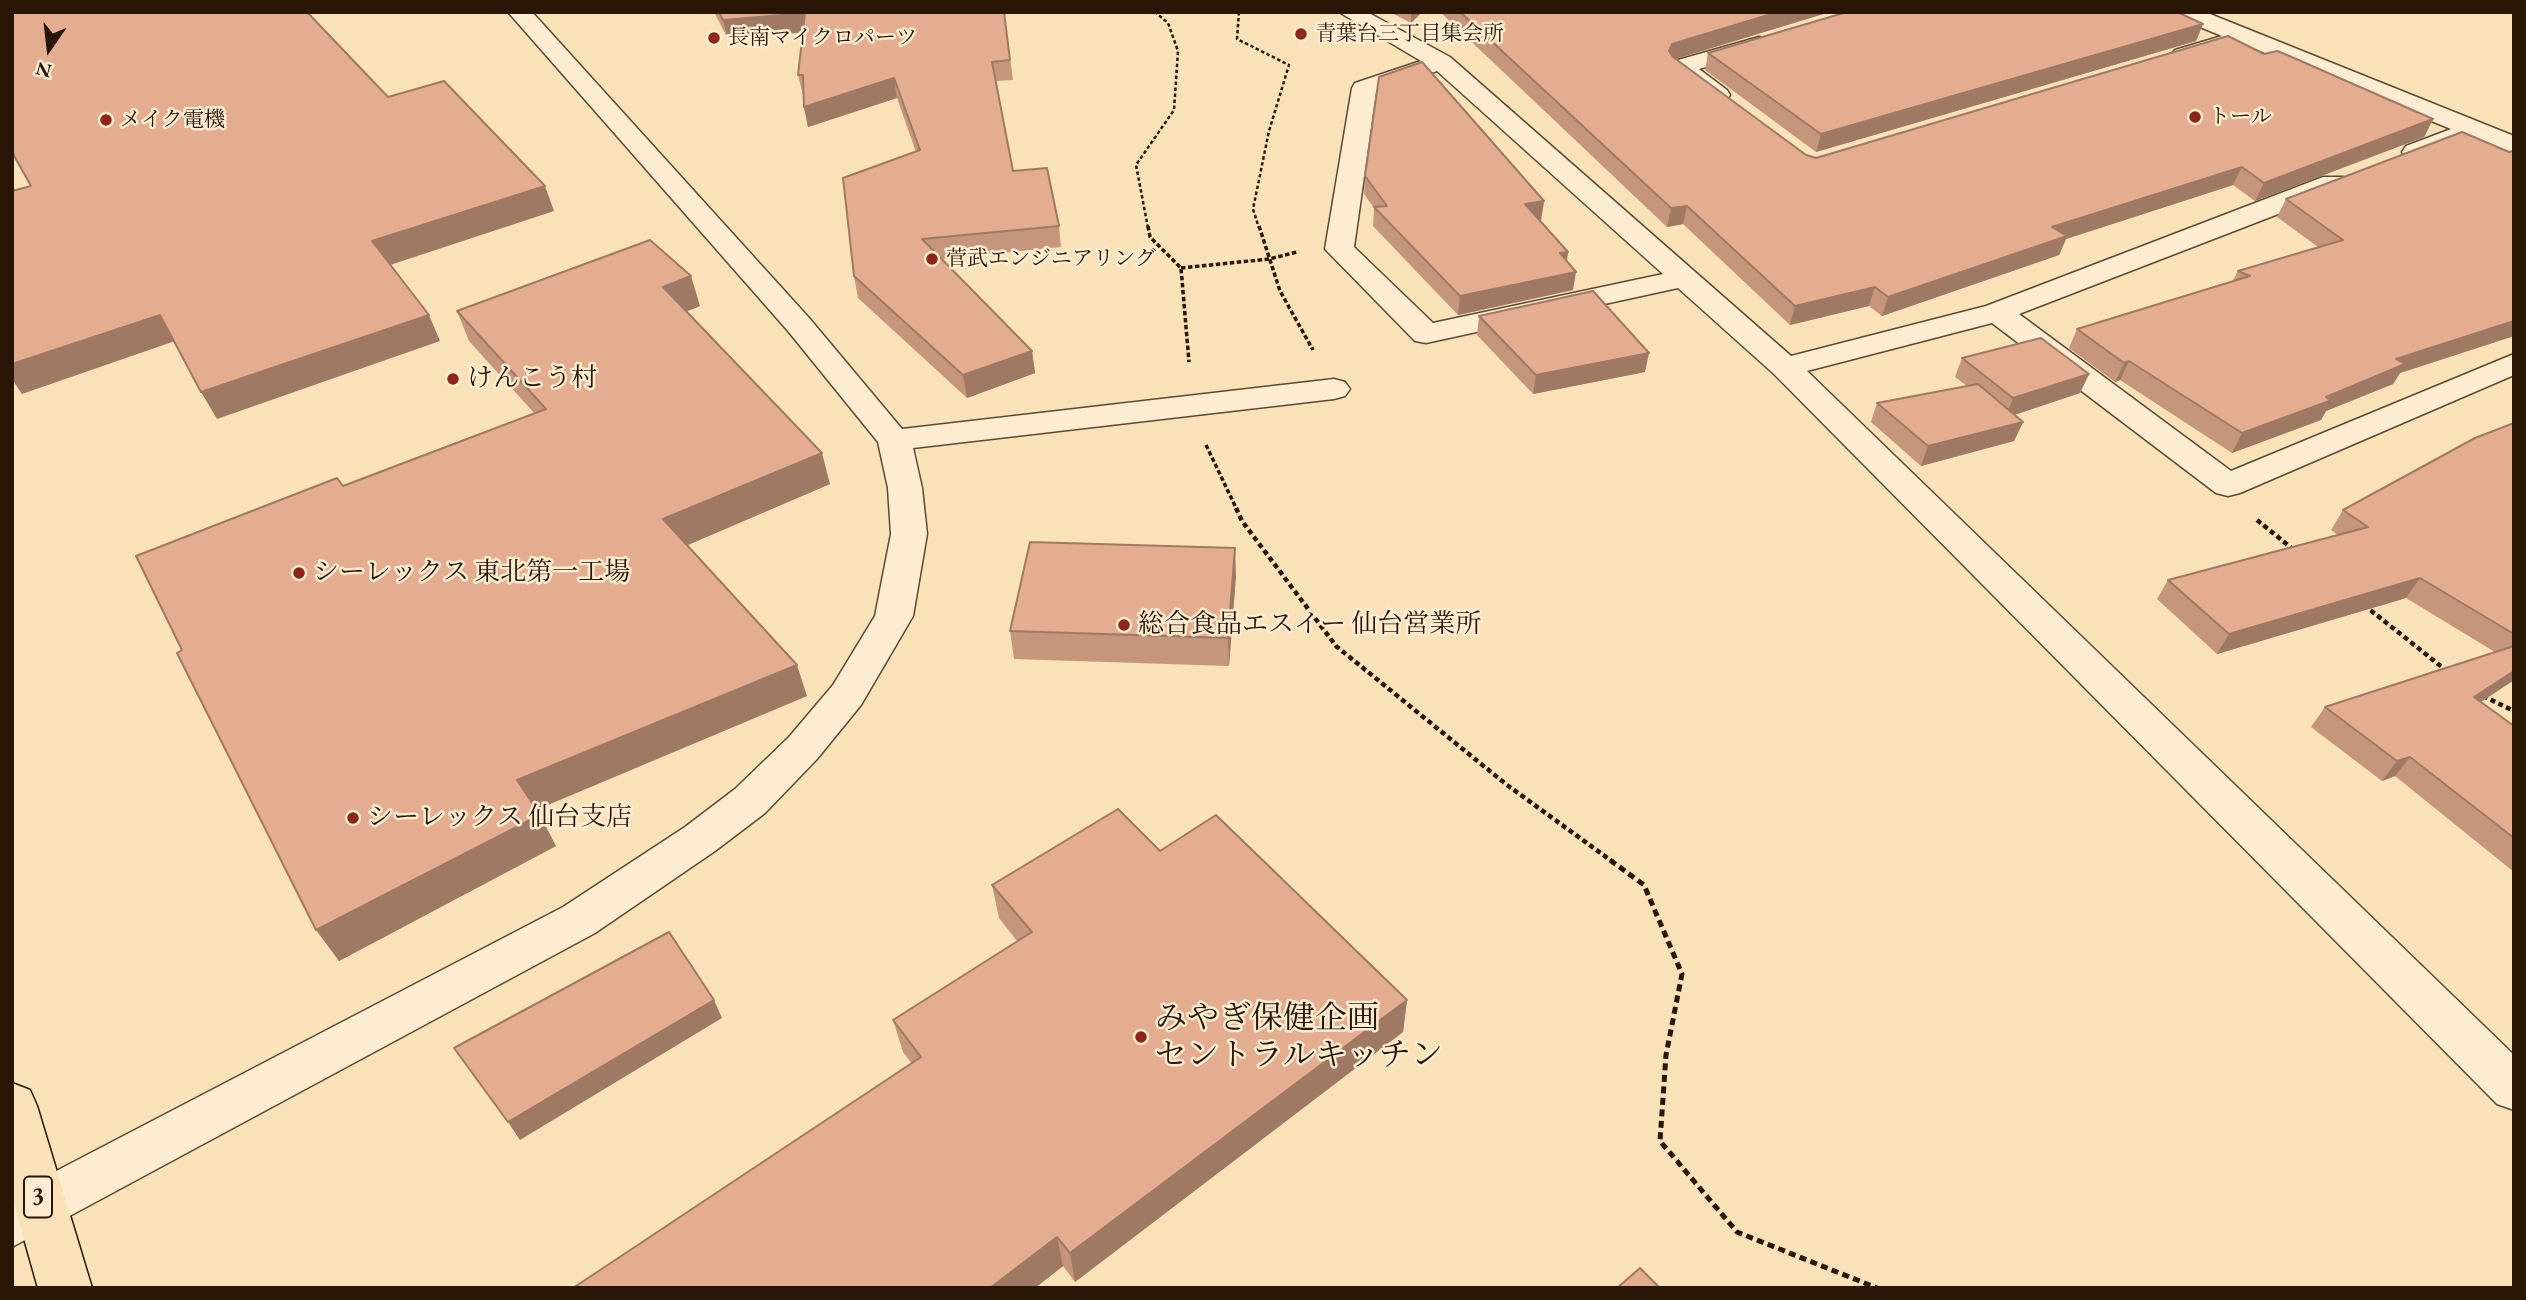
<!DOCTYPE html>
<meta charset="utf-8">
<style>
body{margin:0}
#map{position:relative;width:2526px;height:1300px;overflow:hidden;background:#fae2b8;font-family:"EB Garamond",serif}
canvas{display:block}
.frame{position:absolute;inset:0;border:14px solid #291504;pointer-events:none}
.north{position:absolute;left:14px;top:14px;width:70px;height:70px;-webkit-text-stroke:5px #fcecd1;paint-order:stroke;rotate:194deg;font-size:19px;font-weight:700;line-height:28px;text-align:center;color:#291504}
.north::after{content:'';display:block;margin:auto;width:24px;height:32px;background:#291504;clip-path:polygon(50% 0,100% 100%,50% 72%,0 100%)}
</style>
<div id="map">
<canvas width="2526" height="1300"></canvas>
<div class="frame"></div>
<div class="north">N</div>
</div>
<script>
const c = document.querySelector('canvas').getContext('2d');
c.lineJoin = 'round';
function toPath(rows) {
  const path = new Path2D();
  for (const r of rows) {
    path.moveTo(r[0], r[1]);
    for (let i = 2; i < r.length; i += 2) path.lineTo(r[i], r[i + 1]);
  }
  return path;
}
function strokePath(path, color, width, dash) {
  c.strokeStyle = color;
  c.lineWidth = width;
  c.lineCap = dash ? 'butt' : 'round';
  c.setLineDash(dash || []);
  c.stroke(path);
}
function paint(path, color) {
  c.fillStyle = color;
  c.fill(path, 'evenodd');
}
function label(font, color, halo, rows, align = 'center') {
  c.font = font + ' "EB Garamond","Noto Serif JP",serif';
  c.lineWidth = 5;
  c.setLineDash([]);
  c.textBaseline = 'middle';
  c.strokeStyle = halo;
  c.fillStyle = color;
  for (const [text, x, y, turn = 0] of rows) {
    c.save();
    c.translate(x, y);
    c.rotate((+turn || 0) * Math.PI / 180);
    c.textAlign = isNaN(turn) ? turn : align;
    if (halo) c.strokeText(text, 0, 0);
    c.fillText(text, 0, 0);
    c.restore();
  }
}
const minor = toPath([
 [508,12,532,12,810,319,902,429,1334,379,1345,382,1350,389,1345,396,1334,399,913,448,922,488,927,534,913,616,861,705,817,759,765,813,715,851,595,933,12,1247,12,1194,563,907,685,827,735,789,789,737,833,685,875,616,891,534,888,488,878,442,788,331,508,12],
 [1339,12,1367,12,1450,57,1791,356,1986,306,2323,177,2343,177,2347,183,2343,189,2019,314,2231,471,2514,354,2514,375,2240,493,2228,496,2216,493,1992,323,1807,371,2514,1055,2514,1110,2497,1104,1774,374,1678,288,1426,343,1415,341,1325,249,1352,88,1355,83,1421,61,1339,12],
 [1437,71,1663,274,1433,323,1354,247,1376,92,1437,71],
 [2173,12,2205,12,2514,136,2514,153,2474,138,2424,158,2406,158,2402,152,2406,146,2451,129,2243,44,2183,62,2175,60,2171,55,2175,50,2222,36,2176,17,2173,12],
 [1759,37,1767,39,1771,44,1767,49,1699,69,1727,90,1730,95,1727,100,1709,100,1668,67,1671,62,1759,37]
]);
const major = toPath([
 [12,1083,30,1090,37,1106,92,1288,38,1288,12,1196,12,1083]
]);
strokePath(minor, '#5d4831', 3);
strokePath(major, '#291504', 3);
strokePath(toPath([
 [1239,12,1237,39,1289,65,1269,131,1253,209,1259,228],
 [1148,228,1136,165,1174,110,1178,51,1168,23,1155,12]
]), '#291504', 2.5, [3.5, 2.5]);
strokePath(toPath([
 [1148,226,1150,237,1181,268,1189,362],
 [1259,226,1280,291,1313,350],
 [1181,268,1269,259,1297,252],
 [1206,445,1237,510]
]), '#291504', 3.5, [4.5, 2.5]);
strokePath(toPath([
 [1236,508,1242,521,1336,646,1507,785,1613,862],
 [2257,520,2294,550],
 [2364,605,2447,671],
 [2483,696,2514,711]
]), '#291504', 4.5, [5, 3.5]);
strokePath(toPath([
 [1610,860,1644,885,1682,974,1666,1055,1660,1141,1737,1232,1877,1288]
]), '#291504', 5, [7, 4.5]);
paint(minor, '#fcecd1');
paint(major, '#fae2b8');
paint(toPath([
 [714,12,1004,12,1013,80,996,81,1013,171,1059,226,1061,247,942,259,1032,351,1035,373,967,398,858,298,854,276,916,152,897,98,808,127,804,107,804,95,803,95,798,75,803,32,728,39],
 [1390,12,1422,12,1411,23],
 [1440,12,1830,12,1675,59,1806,155,1816,158,2264,54,2433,119,2424,137,2255,201,2233,185,2066,239,2059,255,1882,316,1869,306,1790,325,1683,224,1667,227],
 [2203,24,2196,41,1816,152,1705,70,1708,53],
 [2514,151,2514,336,2400,373,2393,384,2326,411,2321,420,2232,453,2120,380,2115,382,2069,348,2077,329,2232,282,2238,271,2318,247,2277,217,2286,199],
 [1365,176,1544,201,1541,220,1539,220,1568,252,1567,261,1573,290,1458,315,1373,226,1374,208,1364,194],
 [700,306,687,311,830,484,687,545,807,696,536,810,556,846,339,961,182,650,343,486,535,414,469,341,457,311],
 [1479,316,1645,372,1533,394,1477,335],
 [1962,358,2089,374,2080,393,2014,415,2023,422,2014,441,1921,466,1871,422,1877,403,1967,386,1955,377],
 [2514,423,2514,680,2481,702,2514,726,2514,872,2395,776,2382,781,2311,727,2325,707,2495,652,2406,598,2217,654,2157,599,2168,580,2338,535,2331,530,2343,510],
 [1236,576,1229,666,1014,659,1010,631],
 [1160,851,1407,1000,1403,1032,1075,1282,1063,1266,1035,1288,573,1288,912,1064,903,1052,893,1020,1017,941,999,918,992,885]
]), '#c5957c');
paint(toPath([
 [1411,12,1422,12,1411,23],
 [1778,12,1830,12,1669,61,1669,51,1672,44],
 [805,13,809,32,728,39,723,20],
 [2203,24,2196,41,1816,152,1821,134],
 [894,78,897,98,808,127,804,107],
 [2433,119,2424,137,2255,201,2264,183],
 [2242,167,2233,185,2066,239,2059,255,1882,316,1888,297,2052,227],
 [545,186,554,211,384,267,372,241],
 [1544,201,1541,220,1522,222,1525,204],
 [1687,206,1683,224,1667,227,1671,208],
 [1568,252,1565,270,1560,253],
 [1576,272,1573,290,1458,315,1460,296],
 [691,276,700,306,673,317,663,287],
 [1875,287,1869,306,1790,325,1795,306],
 [160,315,175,341,22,394,12,379,12,364],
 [429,315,440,341,217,419,201,392],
 [2514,321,2514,336,2400,373,2393,384,2326,411,2321,420,2232,453,2242,433,2326,397,2396,359],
 [1032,351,1035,373,967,398,963,375],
 [1649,353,1645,372,1533,394,1536,375],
 [2129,361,2120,380,2115,382,2124,363],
 [2089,374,2080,393,2005,418,2013,398],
 [2023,422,2014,441,1921,466,1928,446],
 [822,453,830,484,674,551,663,519],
 [1235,548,1236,576,1229,666,1228,638],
 [2420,578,2406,598,2217,654,2229,634],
 [797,665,807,696,533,811,517,780],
 [2514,671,2514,680,2458,717,2474,697],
 [2410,757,2395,776,2382,781,2397,761],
 [540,815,556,846,339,961,316,930],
 [714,1000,722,1018,520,1140,508,1122],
 [1407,1000,1403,1032,1075,1282,1070,1253],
 [1057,1237,1063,1266,1035,1288,990,1288]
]), '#a07965');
const building = toPath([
 [12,12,307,12,388,97,444,81,545,186,372,241,429,315,201,392,160,315,12,364,12,191,31,186,12,152,12,12],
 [719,12,1004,12,1010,60,992,62,1013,171,1047,168,1059,226,922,239,1032,351,963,375,854,276,843,178,920,150,894,78,804,107,803,75,798,75,805,13,723,20,719,12],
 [1460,12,1778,12,1672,44,1669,51,1673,57,1806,155,1816,158,2228,36,2264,54,2277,51,2287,55,2433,119,2264,183,2242,167,2052,227,2067,236,1888,297,1875,287,1795,306,1687,206,1671,208,1460,12],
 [1847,12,2177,12,2203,24,1821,134,1708,53,1847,12],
 [1422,62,1544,201,1525,204,1568,252,1560,253,1576,272,1460,296,1374,207,1387,206,1365,176,1379,77,1422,62],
 [2462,132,2509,152,2514,151,2514,321,2396,359,2405,364,2326,397,2332,400,2242,433,2129,361,2124,363,2077,329,2250,276,2238,271,2343,240,2286,199,2462,132],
 [650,240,691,276,663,287,822,453,663,519,797,665,517,780,540,815,316,930,177,653,182,650,136,556,337,478,343,486,546,409,457,311,650,240],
 [1593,291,1649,353,1536,375,1479,316,1593,291],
 [2041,338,2089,374,2013,398,1962,358,2041,338],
 [1978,384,2023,422,1928,446,1877,403,1978,384],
 [2514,423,2514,634,2420,578,2229,634,2168,580,2368,527,2343,510,2475,438,2514,423],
 [1030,542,1235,548,1228,638,1010,631,1030,542],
 [2514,646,2514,671,2474,697,2514,726,2514,838,2410,757,2397,761,2325,707,2514,646],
 [1118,809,1160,851,1216,815,1407,1000,1070,1253,1057,1237,990,1288,573,1288,921,1057,893,1020,1032,932,992,885,1118,809],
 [669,932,714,1000,508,1122,454,1048,669,932],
 [1640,1268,1660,1288,1617,1288,1640,1268]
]);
paint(building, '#e5ad90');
strokePath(building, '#a07965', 2);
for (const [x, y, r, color] of [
 [1301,34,7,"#8f2418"],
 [714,38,7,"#8f2418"],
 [2195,117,7,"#8f2418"],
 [106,120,7,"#8f2418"],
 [932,259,7,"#8f2418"],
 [453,379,7,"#8f2418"],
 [299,573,7,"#8f2418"],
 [1124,625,7,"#8f2418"],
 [353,818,7,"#8f2418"],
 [1141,1037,7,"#8f2418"]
]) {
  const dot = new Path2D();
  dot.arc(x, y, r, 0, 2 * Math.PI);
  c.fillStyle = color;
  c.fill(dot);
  strokePath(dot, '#fcecd1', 2.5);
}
label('21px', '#291504', '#fcecd1', [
 ["青葉台三丁目集会所",1315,34],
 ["長南マイクロパーツ",728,38],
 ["トール",2209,117],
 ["メイク電機",120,120],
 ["菅武エンジニアリング",946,259]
], 'left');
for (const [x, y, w] of [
 [38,1197,28]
]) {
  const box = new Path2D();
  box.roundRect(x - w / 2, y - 20.5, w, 41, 5);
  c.fillStyle = '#fcecd1';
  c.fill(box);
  strokePath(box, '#291504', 2);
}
label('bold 24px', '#291504', null, [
 ["3",38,1197]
]);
label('26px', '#291504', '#fcecd1', [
 ["けんこう村",467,379],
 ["シーレックス 東北第一工場",313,573],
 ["総合食品エスイー 仙台営業所",1138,625],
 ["シーレックス 仙台支店",367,818]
], 'left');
label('32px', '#291504', '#fcecd1', [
 ["みやぎ保健企画",1155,1019],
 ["セントラルキッチン",1155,1056]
], 'left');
</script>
